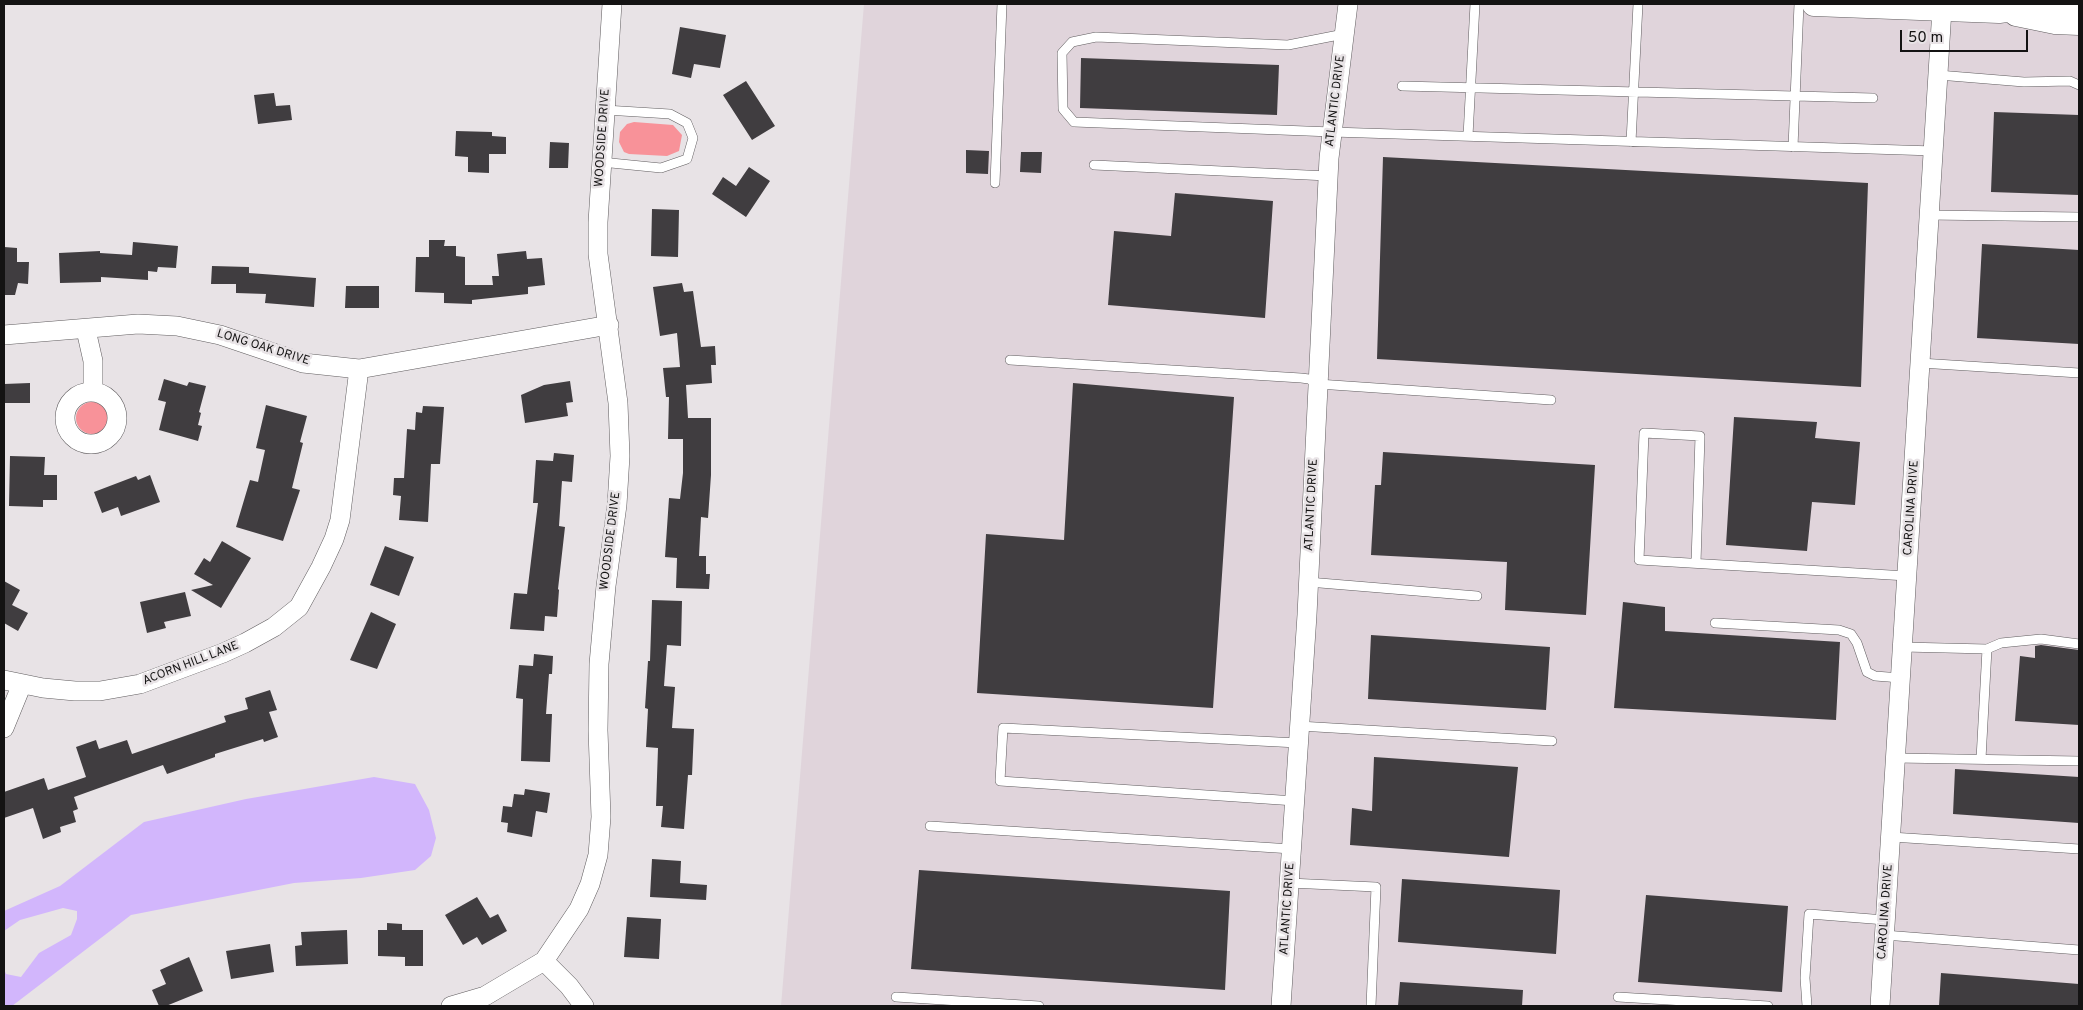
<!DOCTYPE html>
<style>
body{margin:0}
#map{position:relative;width:2083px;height:1010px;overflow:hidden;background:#e8e3e6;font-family:Overpass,sans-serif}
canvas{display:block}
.frame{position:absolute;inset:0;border:5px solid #141313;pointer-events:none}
.scale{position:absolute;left:1900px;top:30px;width:128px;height:22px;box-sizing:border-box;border:2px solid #141313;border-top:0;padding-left:6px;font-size:15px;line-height:18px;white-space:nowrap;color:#141313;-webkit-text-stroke:4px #e8e3e6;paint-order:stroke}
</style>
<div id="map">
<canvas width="2083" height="1010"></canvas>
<div class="frame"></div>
<div class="scale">50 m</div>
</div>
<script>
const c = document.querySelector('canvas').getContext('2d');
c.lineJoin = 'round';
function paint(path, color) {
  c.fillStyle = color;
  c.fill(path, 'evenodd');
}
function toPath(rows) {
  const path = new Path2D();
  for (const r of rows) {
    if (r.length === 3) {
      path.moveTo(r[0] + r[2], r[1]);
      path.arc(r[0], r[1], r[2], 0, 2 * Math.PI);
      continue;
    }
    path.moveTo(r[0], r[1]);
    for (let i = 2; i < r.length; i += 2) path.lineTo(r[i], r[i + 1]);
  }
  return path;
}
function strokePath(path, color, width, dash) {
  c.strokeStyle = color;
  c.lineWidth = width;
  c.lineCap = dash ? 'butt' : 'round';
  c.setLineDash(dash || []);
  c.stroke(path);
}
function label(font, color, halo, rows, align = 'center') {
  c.font = font + ' Overpass,sans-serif';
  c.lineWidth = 5;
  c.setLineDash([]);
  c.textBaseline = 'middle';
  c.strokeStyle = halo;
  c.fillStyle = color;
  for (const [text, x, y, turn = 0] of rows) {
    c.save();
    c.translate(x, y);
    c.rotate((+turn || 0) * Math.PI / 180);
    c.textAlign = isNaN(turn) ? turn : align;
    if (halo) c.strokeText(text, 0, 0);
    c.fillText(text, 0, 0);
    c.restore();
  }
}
paint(toPath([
 [864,4,2079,4,2079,1006,781,1006]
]), '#e0d4db');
paint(toPath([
 [634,122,673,125,682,135,679,151,667,156,629,154,624,152,619,142,620,132,627,124],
 [92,418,16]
]), '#f89299');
paint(toPath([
 [374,777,415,784,429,810,436,838,431,856,415,870,361,878,294,883,131,915,12,1006,4,1006,4,969,6,974,21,977,39,953,71,935,77,919,77,911,63,908,20,920,4,931,4,911,60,886,144,822,246,799]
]), '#d2b6fc');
paint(toPath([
 [680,27,726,35,720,68,694,64,691,78,672,74],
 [1081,58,1279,65,1277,115,1080,108],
 [746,81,775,126,752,140,723,95],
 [274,93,276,106,290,105,292,120,258,124,254,95],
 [1994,112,2079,115,2079,195,1991,192],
 [456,131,492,132,492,136,506,137,506,154,489,154,489,173,468,172,468,157,455,156],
 [550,142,569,143,568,168,549,168],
 [966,150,989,151,988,174,966,173],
 [1021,152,1042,152,1041,173,1020,172],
 [1383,157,1868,183,1861,387,1377,359],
 [749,167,770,181,746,217,712,194,723,177,736,186],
 [1175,193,1273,201,1265,318,1108,305,1114,231,1171,236],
 [652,209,679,210,678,257,651,256],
 [429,240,445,240,444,246,456,246,456,256,465,257,465,285,493,285,492,276,499,276,497,254,526,251,527,259,542,258,545,285,528,287,528,294,472,300,472,304,444,303,444,293,415,292,416,257,429,257],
 [133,242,178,246,176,268,158,267,157,272,148,271,148,280,101,277,101,282,60,283,59,253,100,251,100,253,132,255],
 [1982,244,2079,250,2079,344,1977,338],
 [4,247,17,248,17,262,29,262,28,284,18,283,15,295,4,295],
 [212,266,249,267,249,273,316,278,314,307,265,303,266,294,236,293,236,284,211,284],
 [682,283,684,292,693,291,701,347,715,346,716,365,711,365,712,383,686,385,688,418,711,418,711,475,708,518,701,517,699,556,706,556,706,574,710,574,709,589,676,588,677,558,665,557,669,498,680,499,683,473,683,439,668,439,669,397,666,397,663,368,680,367,677,333,660,336,653,287],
 [346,286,379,286,379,308,345,308],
 [164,379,187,386,189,382,206,386,199,412,201,413,198,425,202,426,198,441,159,430,166,402,158,400],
 [570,381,573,402,566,403,568,416,525,423,521,395,544,385],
 [30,383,30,403,4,403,4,384],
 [1073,383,1234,397,1213,708,977,693,986,534,1064,540],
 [266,405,307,416,300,442,303,443,292,488,300,490,283,541,236,527,250,480,258,482,265,450,256,448],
 [423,406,444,407,440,464,431,464,428,522,399,520,401,496,393,495,394,478,404,478,407,429,415,430,416,412,422,413],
 [1734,417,1817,422,1815,438,1860,442,1855,505,1812,502,1807,551,1726,545],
 [1383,452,1595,465,1586,615,1505,610,1507,562,1371,555,1375,485,1381,485],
 [554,453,574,455,572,482,562,481,559,526,565,527,558,589,559,590,557,617,545,616,544,631,510,629,514,593,527,594,538,503,533,503,536,460,553,461],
 [10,456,45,457,44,475,57,475,57,500,43,500,43,507,9,506],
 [150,475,160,502,121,516,118,507,102,513,94,492,136,476,138,480],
 [222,541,251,558,221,608,191,590,213,585,194,574,204,558,210,562],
 [385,546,414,557,399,596,370,585],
 [4,581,20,590,12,605,28,613,18,631,4,623],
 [185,592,191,616,164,622,166,628,147,633,140,602],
 [652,600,682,601,681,646,667,645,664,686,675,687,672,728,694,729,692,775,688,775,684,829,661,827,663,806,656,806,658,748,646,747,648,709,645,708,648,661,650,661],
 [1623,602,1665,607,1665,631,1840,642,1836,720,1614,708],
 [371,612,396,624,377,669,350,660],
 [1371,635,1550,647,1546,710,1368,699],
 [2041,645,2079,650,2079,725,2015,721,2020,656,2035,658,2035,646],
 [534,654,553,656,552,674,549,674,546,714,552,714,550,762,521,761,523,699,516,698,519,665,533,666],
 [270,690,277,710,269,712,278,737,264,742,263,739,215,754,215,757,167,774,163,765,74,797,78,809,73,811,76,822,60,827,61,832,43,839,33,808,4,818,4,792,44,778,48,790,86,777,76,747,96,740,99,749,127,740,132,754,226,722,224,716,248,709,245,698],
 [1374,757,1518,767,1509,857,1350,845,1352,808,1372,811],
 [1955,769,2079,777,2079,823,1953,814],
 [525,789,550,793,547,813,536,811,532,837,507,832,508,823,501,822,503,806,512,807,514,794,524,795],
 [652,859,681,861,680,883,707,885,706,900,650,897],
 [919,870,1230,891,1225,990,911,969],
 [1402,879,1560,890,1556,954,1398,942],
 [1646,895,1788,906,1782,992,1638,982],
 [477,897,490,918,498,914,507,931,482,945,477,937,463,945,445,915],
 [627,917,661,919,659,959,624,957],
 [387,923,402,924,402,930,423,930,423,966,405,966,405,957,378,956,378,930,387,930],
 [347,930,348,964,296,966,295,946,302,945,301,932],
 [270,944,274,972,231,979,226,951],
 [189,957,203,991,166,1006,159,1006,152,990,166,984,160,970],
 [1941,973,2079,984,2079,1006,1939,1006],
 [1400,982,1523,990,1522,1006,1398,1006]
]), '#403d40');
const service = toPath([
 [1344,34,1288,45,1096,37,1072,42,1062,53,1063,109,1074,122,1332,132,1934,151],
 [1938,75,2024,82,2070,81,2079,85],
 [1402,86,1873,98],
 [1468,136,1475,4],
 [1631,142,1638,4],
 [1793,147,1799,4],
 [601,162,661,168,687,159,693,138,687,123,670,114,605,110],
 [1094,165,1328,176],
 [995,183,1002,4],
 [1929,215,2079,217],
 [1010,360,1301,378,1309,379,1318,384,1551,400],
 [1920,363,2079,373],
 [1696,563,1700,436,1644,433,1639,560,1907,576],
 [1308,582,1477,596],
 [1715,623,1839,630,1851,634,1857,643,1867,672,1875,676,1901,678],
 [1903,647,1987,649],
 [1299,726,1552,741],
 [1896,758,2079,761],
 [1981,759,1987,649,2001,643,2041,639,2079,644],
 [1295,801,1000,781,1003,728,1298,743],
 [930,826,1292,849],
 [1891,837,2079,849],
 [1289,883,1376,887,1371,1006],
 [1884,935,2079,950],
 [896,997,1039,1006],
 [1618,997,1768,1006],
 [1807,1006,1805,978,1809,914,1885,920]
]);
const minor = toPath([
 [86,330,93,361,93,392],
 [4,335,138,324,177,326,220,335,303,363,359,369,609,325],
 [91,418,26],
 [4,680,43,688,75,691,100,691,140,684,223,653,245,643,274,627,299,607,321,567,334,539,340,520,359,369],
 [4,728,22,684],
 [544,961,569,986,584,1006],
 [451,1006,485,996,544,961,579,909,590,884,598,855,601,817,598,730,599,664,606,586,617,505,620,456,618,403,598,254,598,222,612,4],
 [1281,1006,1307,615,1329,158,1348,4],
 [1880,1006,1942,9]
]);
const tertiary = toPath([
 [1814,4,1999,11,2052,4],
 [2065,4,2079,4],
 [2016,14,2055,22,2079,23]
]);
strokePath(service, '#605d5f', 10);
strokePath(minor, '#605d5f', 20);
strokePath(tertiary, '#605d5f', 25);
strokePath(service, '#fff', 9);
strokePath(minor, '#fff', 19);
strokePath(tertiary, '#fff', 24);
label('12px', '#141313', '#e8e3e6', [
 ["ATLANTIC DRIVE",1336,101,-83],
 ["WOODSIDE DRIVE",603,138,-86],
 ["LONG OAK DRIVE",263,348,17],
 ["ATLANTIC DRIVE",1312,505,-87],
 ["CAROLINA DRIVE",1912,508,-86],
 ["WOODSIDE DRIVE",611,541,-83],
 ["ACORN HILL LANE",191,664,-21],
 ["ATLANTIC DRIVE",1288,909,-86],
 ["CAROLINA DRIVE",1886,912,-86]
]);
</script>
